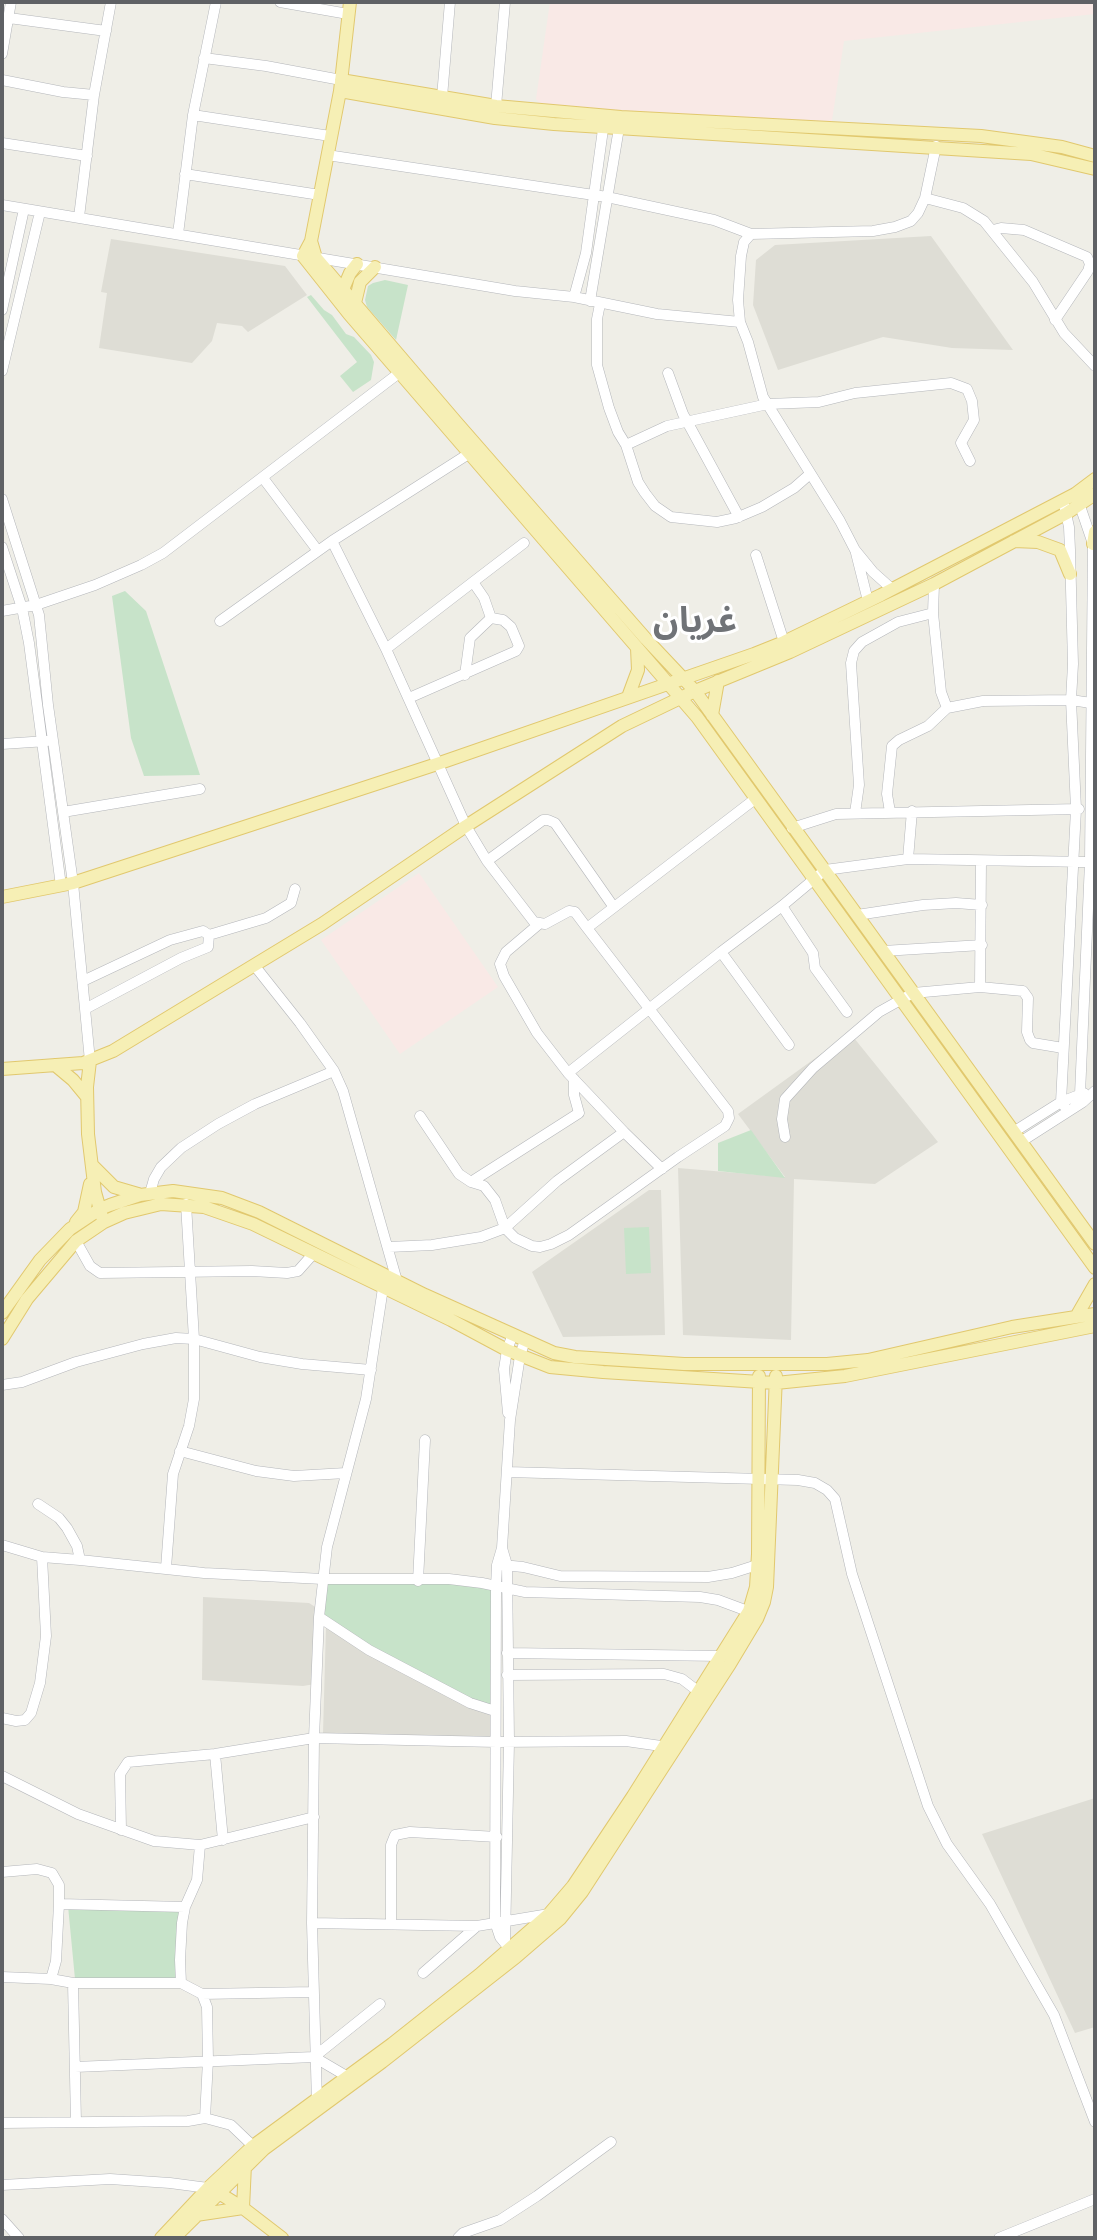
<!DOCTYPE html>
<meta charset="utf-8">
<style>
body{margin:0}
#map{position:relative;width:1097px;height:2240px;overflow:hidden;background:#efeee7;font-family:"Open Sans",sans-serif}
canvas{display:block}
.frame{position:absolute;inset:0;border:4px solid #5f6165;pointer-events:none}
</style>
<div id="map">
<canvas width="1097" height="2240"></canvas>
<div class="frame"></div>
</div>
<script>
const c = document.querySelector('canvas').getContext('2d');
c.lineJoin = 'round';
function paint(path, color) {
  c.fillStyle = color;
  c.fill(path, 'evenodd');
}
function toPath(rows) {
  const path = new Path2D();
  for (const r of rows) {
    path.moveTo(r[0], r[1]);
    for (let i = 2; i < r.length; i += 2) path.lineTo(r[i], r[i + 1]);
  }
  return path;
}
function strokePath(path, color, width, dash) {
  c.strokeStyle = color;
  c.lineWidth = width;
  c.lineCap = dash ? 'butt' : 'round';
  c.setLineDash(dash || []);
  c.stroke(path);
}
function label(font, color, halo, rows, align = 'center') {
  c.font = font + ' "Open Sans","Noto Sans Arabic",sans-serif';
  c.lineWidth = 6;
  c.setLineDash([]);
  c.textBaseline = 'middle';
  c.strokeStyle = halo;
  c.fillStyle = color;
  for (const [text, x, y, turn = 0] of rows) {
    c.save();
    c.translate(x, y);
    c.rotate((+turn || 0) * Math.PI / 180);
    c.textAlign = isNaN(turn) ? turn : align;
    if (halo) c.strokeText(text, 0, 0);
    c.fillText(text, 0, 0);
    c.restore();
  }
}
paint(toPath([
 [931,236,1013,350,952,348,883,337,778,370,753,305,756,260,775,245],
 [111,239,285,266,307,295,248,332,242,326,217,323,212,341,192,363,99,348,107,293,101,292],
 [850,1033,938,1142,875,1184,794,1179,791,1340,683,1335,678,1168,785,1177,738,1114],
 [649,1190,661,1190,665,1335,563,1337,532,1272],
 [203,1597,309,1603,320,1610,315,1684,303,1686,202,1680],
 [326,1627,365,1653,492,1714,492,1734,489,1738,323,1733],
 [1095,1798,1095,2027,1075,2033,982,1834]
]), '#deddd5');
paint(toPath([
 [550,2,1095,2,1095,14,844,41,831,127,541,104,536,99],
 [419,873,498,987,400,1054,321,940]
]), '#f9e9e6');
paint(toPath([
 [385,280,408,285,396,340,367,307,365,300,368,286,373,283],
 [311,295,324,310,332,315,346,334,354,337,371,355,374,362,371,380,353,392,340,376,357,362,307,297],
 [125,591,146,611,200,775,144,776,131,738,112,596],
 [751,1130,785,1178,718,1171,718,1143],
 [649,1227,651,1273,626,1274,624,1228],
 [324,1580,449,1580,496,1588,495,1710,370,1650,321,1616],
 [68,1906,180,1909,178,1980,75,1979]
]), '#c7e3c9');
const minor = toPath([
 [280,2,348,14],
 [9,18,106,31],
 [2,54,11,2],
 [204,58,266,66,341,80],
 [2,80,63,92,94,95],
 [442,97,450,2],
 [496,106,505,2],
 [193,115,330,136],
 [2,143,87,156],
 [327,155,607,197,714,220,751,234],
 [185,174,320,195],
 [925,198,963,208,984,221,1033,282,1064,333,1095,366],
 [2,205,515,291,574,297,657,314,740,322,748,342,763,397,840,521,855,550,873,572,892,589],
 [79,217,94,95,111,2],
 [993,230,1001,228,1024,230,1087,257,1090,264,1088,271,1055,320],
 [178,234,193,115,216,2],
 [574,297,586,253,604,122],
 [590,301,620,122],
 [600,304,597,319,597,365,609,408,618,432,626,445],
 [2,310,24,209],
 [740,322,738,300,741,256,744,242,751,234,873,231,895,227,911,221,918,213,925,198,936,146],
 [2,371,40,212],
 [668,373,683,414,739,517],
 [810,474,794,488,762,507,736,518,717,522,671,517,655,506,645,493,638,482,626,445,667,426,768,404,819,402,855,393,951,383,967,389,972,401,974,420,961,443,970,461],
 [263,478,318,551],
 [2,499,39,615,48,705,73,883,90,1061],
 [1063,500,1069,527,1070,550,1073,664,1071,700,1076,809,1061,1102,1068,1111],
 [1078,500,1093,544,1090,862,1080,1094,1083,1102],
 [332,541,386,649,466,826,487,861,534,922,545,924,569,911,575,912,587,928],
 [2,547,22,608,29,643,61,886],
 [856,553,868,601],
 [756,555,784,642],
 [2,611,36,605,95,585,141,565,163,553,403,370],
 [933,613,934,584],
 [220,621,332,541,470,453],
 [386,649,473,582],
 [465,675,470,638,491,618],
 [409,698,516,651,519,646,511,627,503,620,491,618,484,598,473,582,524,543],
 [2,744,47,741],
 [63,812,200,789],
 [890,812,887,794,892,746,899,740,928,726,947,708],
 [855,813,859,785,851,663,854,651,862,642,898,622,933,613,941,692,947,708,983,701,1071,700,1091,703],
 [792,828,836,814,1079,809],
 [908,859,912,811],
 [487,861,543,820,548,820,555,823,613,906],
 [782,906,813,953,815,968,847,1012],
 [857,915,923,905,956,903,982,905],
 [539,924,506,952,500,964,504,976,537,1033,568,1073,624,1132,662,1169],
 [883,951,982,945],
 [721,952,789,1045],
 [254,965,300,1023,334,1071,343,1091,397,1281],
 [83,981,170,940,203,931,209,935,266,918,291,903,295,889],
 [980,987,981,861],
 [85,1009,181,958,208,947,209,935],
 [568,1073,721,952,782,906,825,870,908,859,1090,862],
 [1015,1131,1061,1102,1084,1093],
 [624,1132,557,1181,505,1228,515,1238,532,1246,540,1247,551,1244,569,1235,678,1157,725,1126,729,1118,728,1111,587,928,755,799],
 [785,1137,782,1119,785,1099,813,1068,879,1012,913,993,980,987,1023,991,1028,998,1027,1032,1030,1040,1033,1043,1063,1048],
 [1022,1141,1083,1102,1095,1091],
 [471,1182,579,1113,574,1095,574,1079],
 [150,1193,154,1179,161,1167,181,1148,218,1124,255,1104,334,1071],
 [76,1241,90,1266,100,1273,252,1271,287,1273,298,1271,314,1253],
 [389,1247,432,1245,481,1237,505,1228,495,1200,484,1186,471,1182,459,1174,420,1116],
 [2,1385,22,1382,76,1362,143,1344,176,1338,194,1339,260,1357,302,1364,371,1370],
 [508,1413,504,1369,507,1350,513,1334],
 [180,1451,256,1471,294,1476,346,1473],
 [507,1472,798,1480,815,1483,827,1490,835,1499,852,1574,928,1806,947,1844,990,1904,1054,2015,1095,2122],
 [38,1504,59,1518,67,1528,77,1546,80,1560,204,1573,323,1579,449,1579,482,1583,525,1592,700,1597,718,1600,753,1613],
 [2,1545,42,1557,80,1560],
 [502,1548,507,1565,509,1742,505,1942],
 [502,1565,523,1567,560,1576,708,1577,732,1573,757,1565],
 [166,1568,173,1474,189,1426,194,1399,194,1339,186,1204],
 [418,1581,425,1440],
 [319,1617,369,1650,470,1703,495,1711],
 [507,1653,722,1656],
 [507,1675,664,1674,682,1679,703,1695],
 [2,1718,16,1721,25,1720,31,1713,40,1683,46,1636,42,1557],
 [215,1754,223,1840],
 [2,1776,78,1814,154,1841,200,1845,314,1817],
 [121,1830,120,1774,128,1762,215,1754,314,1738,497,1742,626,1741,668,1747],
 [2,1872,37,1869,52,1873,59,1885,59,1904],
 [312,1923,477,1926,549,1914],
 [391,1924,391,1845,395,1835,410,1832,497,1837],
 [514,1954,500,1937,495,1922,496,1587,497,1565,502,1548,510,1420,520,1356,525,1340],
 [423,1973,477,1926],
 [2,1977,51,1979,73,1983,181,1983,202,1994,313,1992],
 [51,1979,56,1961,59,1904,185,1907],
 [73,1983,76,2122],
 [181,1983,180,1960,182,1923,185,1907,197,1880,200,1845],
 [202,1994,207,2007,208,2060,205,2118],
 [314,2057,380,2004],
 [75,2067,314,2057,348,2077],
 [317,2103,312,1923,314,1738,319,1617,327,1547,366,1399,383,1288],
 [2,2123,188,2121,205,2118,231,2125,253,2146],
 [2,2185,110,2179,170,2183,208,2188],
 [2,2219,19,2238],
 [458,2238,463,2233,500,2220,537,2196,611,2142],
 [999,2238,1095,2199]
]);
const major = toPath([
 [350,2,340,91,311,241,303,256,349,314,697,717,1095,1268],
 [341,80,496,106,621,117,981,136,1062,147,1095,156],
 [340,91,495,118,554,124,1031,154,1095,169],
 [311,241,316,258,457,423,646,639,695,691,1095,1244],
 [341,294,350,273,357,264],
 [355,303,360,282,375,267],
 [1014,541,1038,542,1060,550,1070,574],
 [1093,544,1095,532],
 [628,697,638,670,637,648],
 [712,715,718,681],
 [2,897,73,883,437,764,754,654,784,642,881,595,1075,494,1095,479],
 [90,1061,87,1087,88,1134,95,1192,102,1217],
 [55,1065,73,1080,87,1097],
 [2,1069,83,1063,113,1051,322,924,466,826,622,726,695,691,790,652,934,584,1067,513,1095,494],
 [93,1166,114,1187,138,1194],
 [76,1222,84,1212,90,1184],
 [2,1313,40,1260,70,1229,100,1209,110,1205,140,1195,173,1191,222,1198,259,1212,425,1295,554,1353,575,1357,684,1364,827,1364,868,1360,1012,1327,1095,1314],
 [1076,1317,1095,1284],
 [2,1339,27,1299,76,1241,104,1222,124,1213,161,1204,204,1207,253,1224,451,1320,507,1350,550,1367,603,1372,776,1383,845,1376,1095,1326],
 [214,2190,243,2208,282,2238],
 [196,2215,243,2208,245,2165],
 [161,2238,208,2188,253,2146,392,2044,479,1975,549,1914,573,1886,633,1796,749,1611,756,1587,758,1554,759,1376],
 [174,2238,264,2149,382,2062,516,1957,560,1919,582,1892,730,1664,757,1619,764,1602,767,1587,776,1376]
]);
strokePath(minor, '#b4b6ba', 11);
strokePath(major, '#e1c86e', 14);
strokePath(minor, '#fff', 10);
strokePath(major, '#f6efb5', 12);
label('bold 35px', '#707377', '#fff', [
 ["غريان",695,622]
]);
</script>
